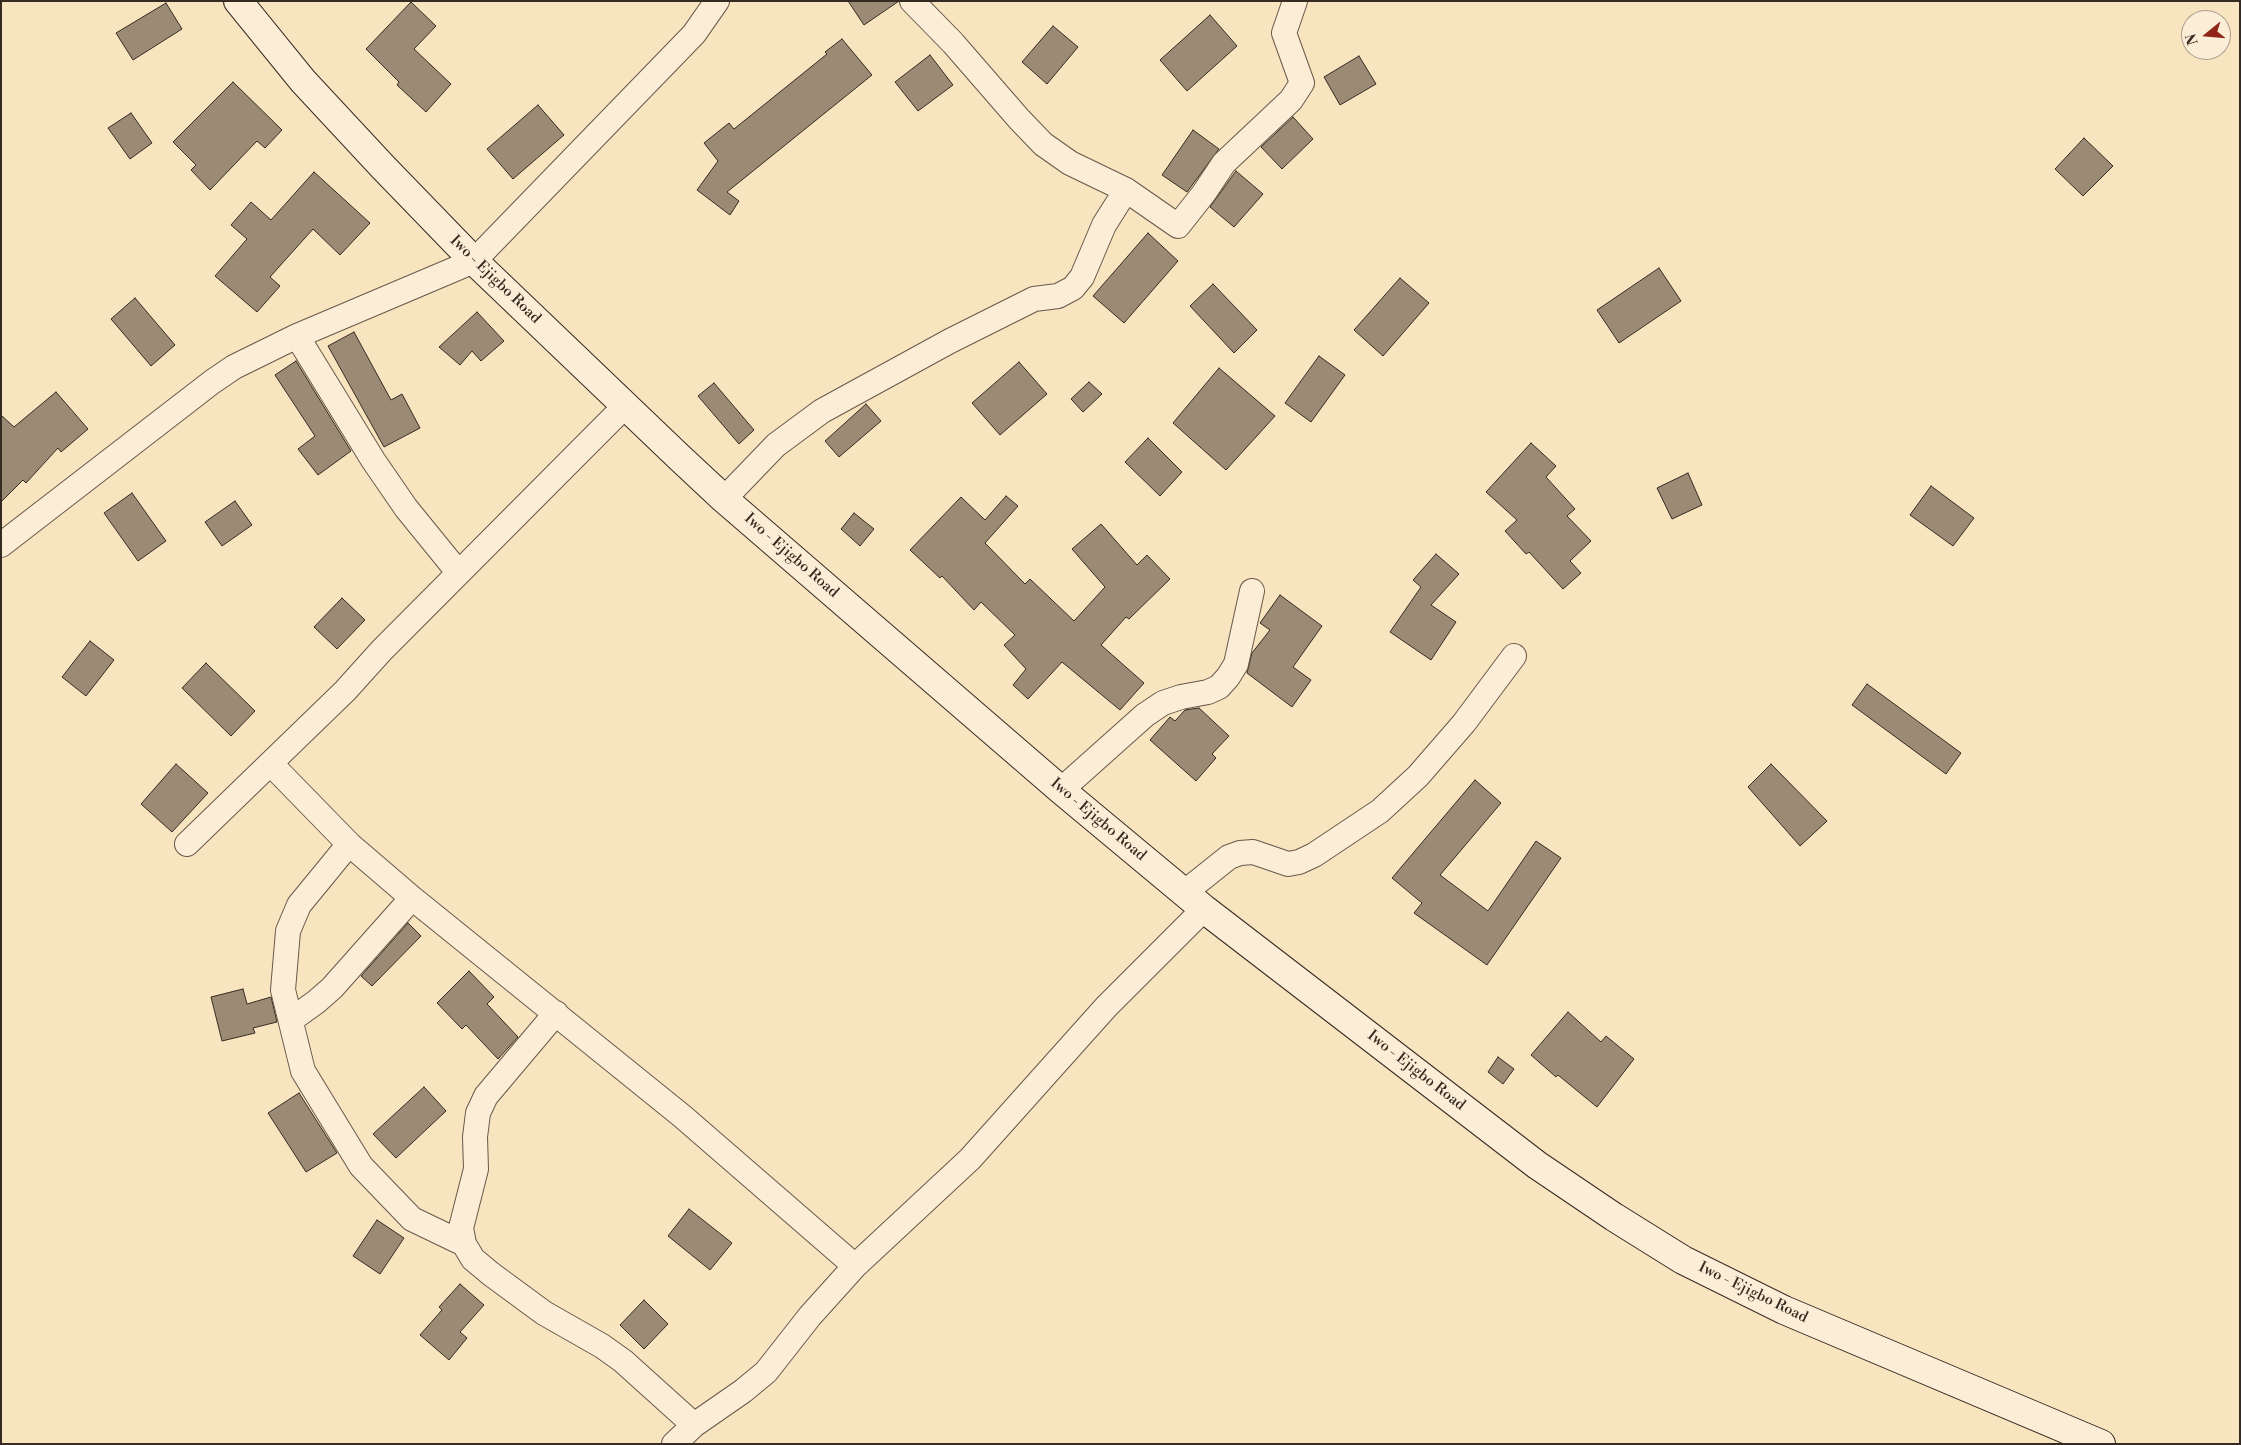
<!DOCTYPE html>
<style>
body{margin:0}
#map{position:relative;width:2241px;height:1445px;overflow:hidden;background:#f9e4c0;font-family:"Libre Bodoni",serif}
canvas{display:block}
.frame{position:absolute;inset:0;border:2px solid #362b22;pointer-events:none}
.north{position:absolute;left:2181px;top:10px;width:50px;height:50px;box-sizing:border-box;background:#fbedd6;border:1px solid #ac9f8e;border-radius:50%;rotate:253deg;font-size:14px;font-weight:700;line-height:20px;text-align:center;color:#362b22}
.north::after{content:'';display:block;margin:auto;width:18px;height:22px;background:#8f2418;clip-path:polygon(50% 0,100% 100%,50% 72%,0 100%)}
</style>
<div id="map">
<canvas width="2241" height="1445"></canvas>
<div class="frame"></div>
<div class="north">N</div>
</div>
<script>
const c = document.querySelector('canvas').getContext('2d');
c.lineJoin = 'round';
function paint(path, color) {
  c.fillStyle = color;
  c.fill(path, 'evenodd');
}
function toPath(rows) {
  const path = new Path2D();
  for (const r of rows) {
    path.moveTo(r[0], r[1]);
    for (let i = 2; i < r.length; i += 2) path.lineTo(r[i], r[i + 1]);
  }
  return path;
}
function strokePath(path, color, width, dash) {
  c.strokeStyle = color;
  c.lineWidth = width;
  c.lineCap = dash ? 'butt' : 'round';
  c.setLineDash(dash || []);
  c.stroke(path);
}
function label(font, color, halo, rows, align = 'center') {
  c.font = font + ' "Libre Bodoni",serif';
  c.lineWidth = 4.5;
  c.setLineDash([]);
  c.textBaseline = 'middle';
  c.strokeStyle = halo;
  c.fillStyle = color;
  for (const [text, x, y, turn = 0] of rows) {
    c.save();
    c.translate(x, y);
    c.rotate((+turn || 0) * Math.PI / 180);
    c.textAlign = isNaN(turn) ? turn : align;
    if (halo) c.strokeText(text, 0, 0);
    c.fillText(text, 0, 0);
    c.restore();
  }
}
const building = toPath([
 [848,1,899,1,864,25,848,1],
 [411,2,436,26,414,49,451,84,426,112,397,85,399,82,366,49,411,2],
 [166,3,182,29,133,60,116,33,166,3],
 [1210,15,1237,46,1187,91,1160,60,1210,15],
 [1053,26,1078,47,1047,84,1022,62,1053,26],
 [842,39,872,75,727,192,739,201,730,215,697,190,718,161,704,143,729,123,734,129,827,54,825,52,842,39],
 [930,55,953,85,918,111,895,82,930,55],
 [1359,56,1376,84,1340,105,1324,77,1359,56],
 [233,82,282,130,265,148,257,141,210,190,191,170,196,165,173,142,233,82],
 [538,105,564,135,513,179,487,149,538,105],
 [131,113,152,143,130,159,108,128,131,113],
 [1293,117,1313,139,1282,169,1261,147,1293,117],
 [1193,130,1219,149,1187,192,1162,175,1193,130],
 [2084,138,2113,166,2083,196,2055,169,2084,138],
 [1236,171,1263,194,1234,227,1210,207,1236,171],
 [314,172,370,223,340,255,313,229,270,277,280,286,257,312,215,276,247,239,231,225,251,202,271,220,314,172],
 [1148,233,1178,261,1124,323,1093,296,1148,233],
 [1659,268,1681,301,1619,343,1597,310,1659,268],
 [1400,278,1429,303,1383,356,1354,330,1400,278],
 [1213,284,1257,330,1234,353,1190,306,1213,284],
 [135,298,175,345,151,366,111,319,135,298],
 [477,312,504,341,481,361,472,351,460,365,439,347,477,312],
 [354,332,391,400,402,394,420,428,384,447,328,346,354,332],
 [1319,356,1345,375,1311,422,1285,403,1319,356],
 [296,361,351,451,318,475,298,449,315,436,275,375,296,361],
 [1019,362,1047,394,1000,435,972,403,1019,362],
 [1219,368,1275,416,1226,470,1173,423,1219,368],
 [1089,382,1102,394,1083,412,1071,399,1089,382],
 [714,383,754,430,739,444,698,396,714,383],
 [56,392,88,429,61,452,58,448,26,483,23,480,1,502,1,415,14,427,56,392],
 [866,404,881,421,839,457,825,441,866,404],
 [1148,438,1182,472,1160,496,1125,462,1148,438],
 [1531,443,1556,466,1546,477,1575,509,1567,516,1591,541,1570,561,1581,573,1563,589,1529,552,1526,554,1505,531,1517,520,1486,492,1531,443],
 [1688,473,1702,505,1672,519,1657,488,1688,473],
 [1931,486,1974,518,1953,546,1910,515,1931,486],
 [132,493,166,541,138,561,104,513,132,493],
 [1006,496,1018,506,985,543,1025,584,1030,579,1074,621,1105,587,1072,549,1101,524,1137,565,1147,555,1170,579,1129,619,1126,617,1101,645,1144,683,1120,710,1062,662,1028,699,1013,685,1026,669,1004,645,1015,635,981,602,974,610,942,576,940,578,910,550,961,497,985,520,1006,496],
 [235,501,252,525,222,546,205,522,235,501],
 [854,513,874,529,860,546,841,529,854,513],
 [1436,554,1459,574,1431,605,1456,622,1431,660,1390,632,1421,587,1413,580,1436,554],
 [1280,595,1322,626,1293,667,1311,680,1292,707,1247,673,1252,653,1270,630,1260,623,1280,595],
 [342,598,365,620,337,649,314,627,342,598],
 [90,641,114,660,86,696,62,677,90,641],
 [206,663,255,711,231,736,182,688,206,663],
 [1867,684,1961,753,1946,774,1852,705,1867,684],
 [1199,708,1229,736,1212,754,1216,758,1196,781,1150,740,1170,717,1175,721,1185,710,1199,708],
 [176,764,208,793,172,832,141,804,176,764],
 [1771,764,1827,821,1800,846,1748,787,1771,764],
 [1475,780,1501,803,1440,875,1488,911,1536,841,1561,858,1487,965,1414,913,1422,903,1392,878,1475,780],
 [408,923,421,936,372,986,361,976,408,923],
 [469,971,494,997,487,1004,518,1037,498,1059,466,1025,462,1029,437,1003,469,971],
 [243,989,247,1004,271,997,277,1022,253,1028,255,1033,222,1041,211,997,243,989],
 [1568,1012,1601,1042,1606,1036,1634,1059,1597,1107,1558,1075,1556,1077,1531,1055,1568,1012],
 [1498,1057,1514,1069,1503,1084,1488,1072,1498,1057],
 [424,1087,446,1111,396,1158,373,1134,424,1087],
 [299,1093,337,1153,306,1172,268,1113,299,1093],
 [689,1209,732,1243,710,1270,668,1236,689,1209],
 [377,1220,404,1238,380,1274,353,1256,377,1220],
 [460,1284,484,1305,460,1332,467,1338,449,1360,420,1335,442,1310,439,1307,460,1284],
 [644,1300,668,1324,644,1349,620,1325,644,1300]
]);
paint(building, '#9b8b74');
strokePath(building, '#362b22', 1);
const street = toPath([
 [912,1,953,43,1019,119,1043,144,1070,163,1126,190,1178,226,1204,193,1224,163,1291,100,1302,83,1284,33,1295,1],
 [297,336,373,460,406,508,458,572],
 [724,499,776,445,822,411,950,341,1034,299,1058,296,1073,288,1082,277,1104,225,1126,190],
 [1,545,212,382,234,367,297,336,474,261,694,34,717,1],
 [271,764,349,844,412,898,682,1116,855,1266],
 [1061,790,1145,715,1163,703,1181,697,1208,692,1219,687,1228,677,1236,664,1252,591],
 [187,844,345,691,382,650,625,406],
 [349,844,299,905,288,931,283,990,303,1071,361,1166,412,1219,464,1244],
 [1185,892,1229,857,1240,853,1253,852,1288,864,1299,862,1314,855,1380,811,1418,776,1464,723,1514,656],
 [556,1013,486,1096,478,1113,475,1137,476,1169,461,1228,464,1244,473,1259,491,1274,544,1313,602,1346,623,1361,694,1425],
 [291,1020,316,1002,332,988,412,898],
 [674,1444,694,1425,743,1391,766,1372,810,1316,855,1266,970,1159,1106,1007,1204,909]
]);
const secondary = toPath([
 [238,1,303,81,383,167,474,261,679,457,724,499,1061,790,1204,909,1537,1165,1614,1217,1683,1260,1784,1310,2101,1444]
]);
strokePath(street, '#67594a', 26);
strokePath(secondary, '#362b22', 30);
strokePath(street, '#fbedd6', 24);
strokePath(secondary, '#fbedd6', 28);
label('15px', '#362b22', '#fbedd6', [
 ["Iwo - Ejigbo Road",495,280,44],
 ["Iwo - Ejigbo Road",791,556,41],
 ["Iwo - Ejigbo Road",1098,820,40],
 ["Iwo - Ejigbo Road",1416,1071,38],
 ["Iwo - Ejigbo Road",1753,1293,26]
]);
</script>
